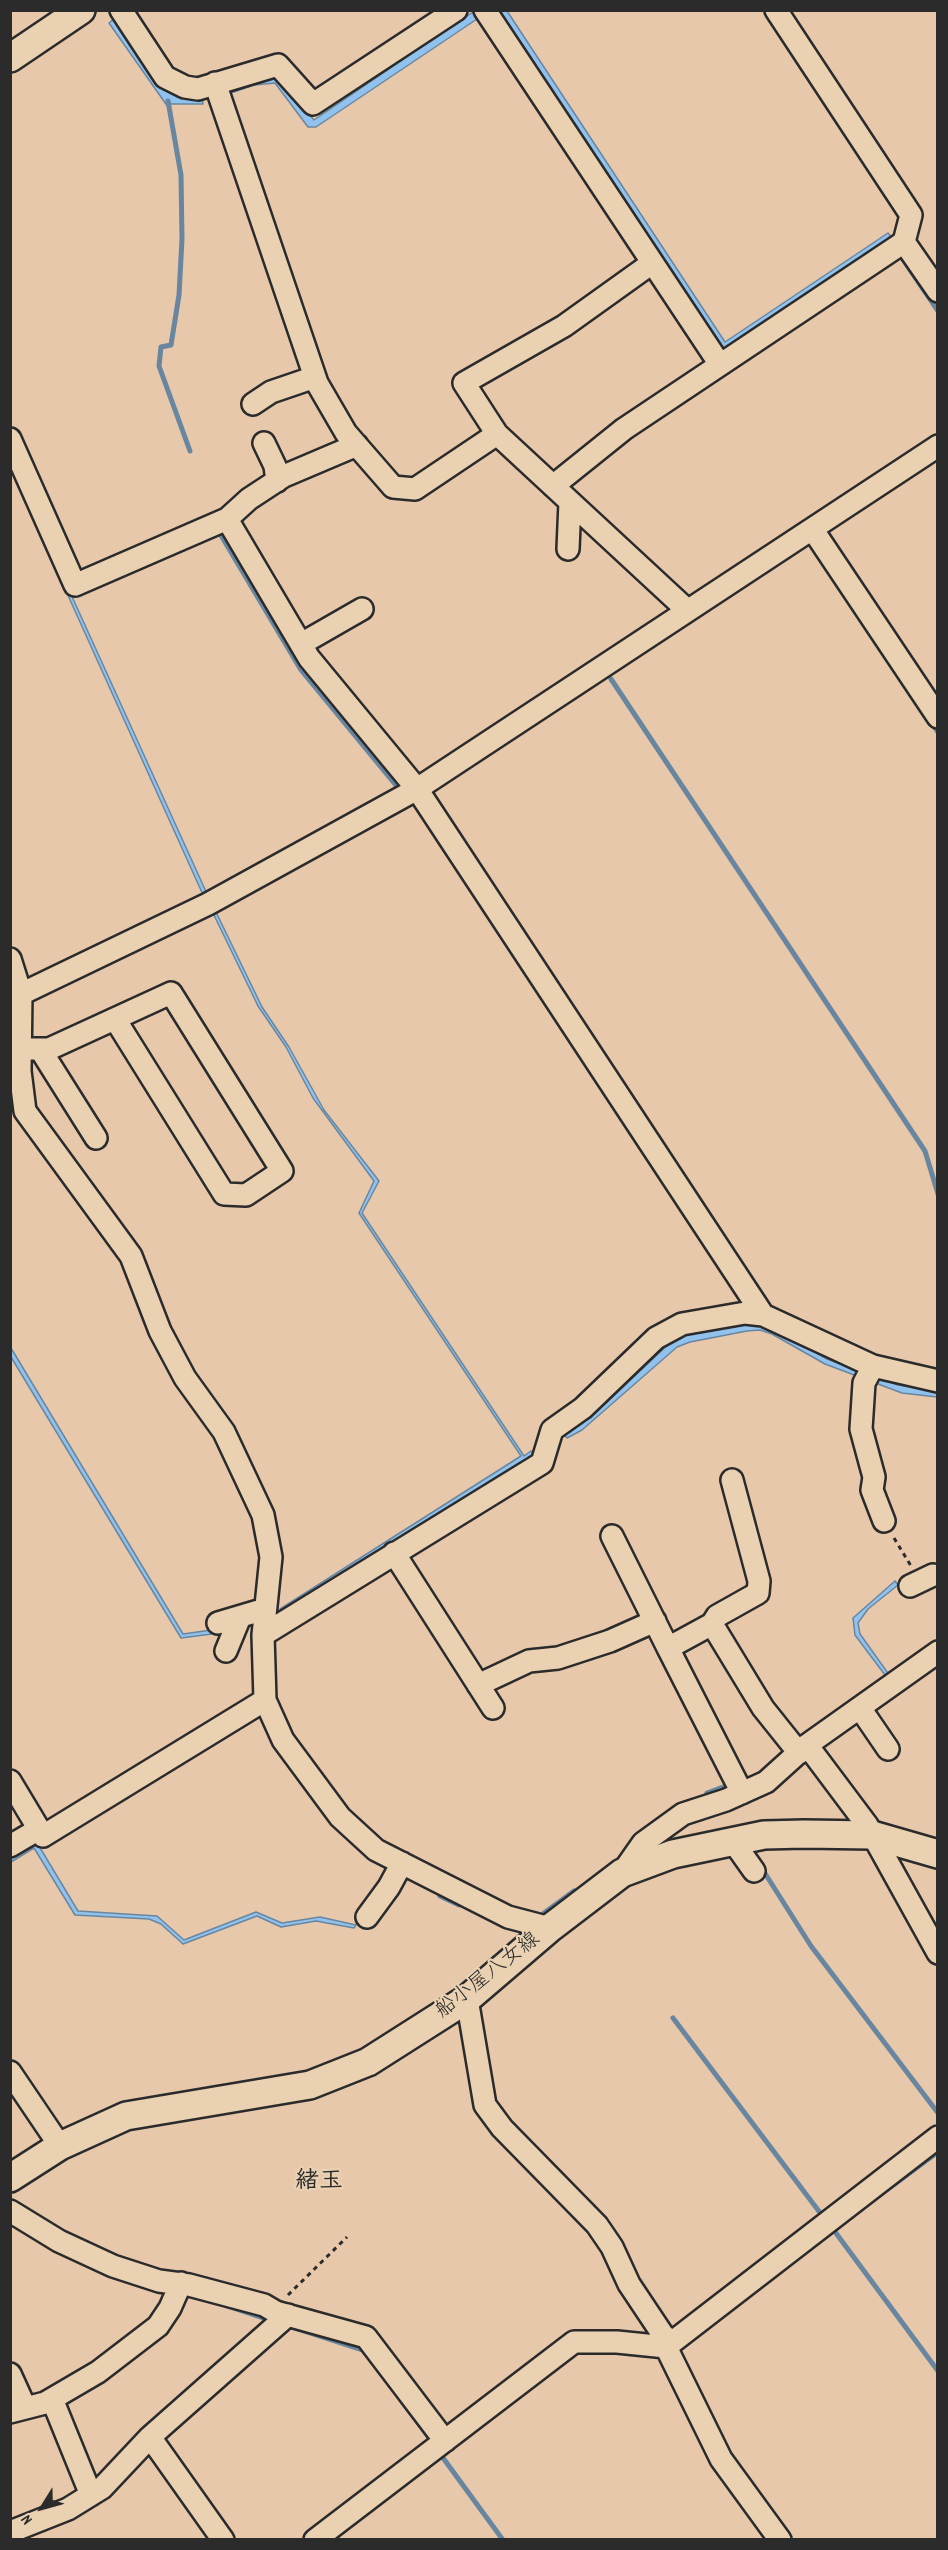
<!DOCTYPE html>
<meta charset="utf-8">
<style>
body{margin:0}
#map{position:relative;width:948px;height:2550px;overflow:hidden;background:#e8c8ab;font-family:Dekko,sans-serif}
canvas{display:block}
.frame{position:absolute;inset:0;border:12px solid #2b2b2b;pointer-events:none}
.north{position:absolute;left:12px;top:2478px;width:60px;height:60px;-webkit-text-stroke:4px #e9d1b2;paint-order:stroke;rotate:233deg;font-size:16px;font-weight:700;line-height:24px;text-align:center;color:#2b2b2b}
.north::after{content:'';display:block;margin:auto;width:21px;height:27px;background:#2b2b2b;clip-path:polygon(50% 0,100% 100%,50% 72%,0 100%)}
</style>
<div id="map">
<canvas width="948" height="2550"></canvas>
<div class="frame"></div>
<div class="north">N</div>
</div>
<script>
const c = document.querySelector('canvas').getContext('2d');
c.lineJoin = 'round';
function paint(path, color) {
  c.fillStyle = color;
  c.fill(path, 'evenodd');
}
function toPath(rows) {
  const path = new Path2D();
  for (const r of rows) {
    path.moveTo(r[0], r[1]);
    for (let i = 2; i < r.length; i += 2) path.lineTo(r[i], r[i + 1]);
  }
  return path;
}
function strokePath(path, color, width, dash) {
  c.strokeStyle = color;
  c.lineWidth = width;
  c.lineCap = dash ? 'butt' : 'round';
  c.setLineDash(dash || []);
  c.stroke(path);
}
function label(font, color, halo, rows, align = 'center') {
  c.font = font + ' Dekko,"Klee One",sans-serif';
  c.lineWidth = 4.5;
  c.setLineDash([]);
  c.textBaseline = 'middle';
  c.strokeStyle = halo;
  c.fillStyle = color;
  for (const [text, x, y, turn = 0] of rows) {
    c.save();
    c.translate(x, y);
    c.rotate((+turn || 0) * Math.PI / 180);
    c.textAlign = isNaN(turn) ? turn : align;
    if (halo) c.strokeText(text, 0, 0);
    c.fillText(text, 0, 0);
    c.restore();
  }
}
const water = toPath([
 [498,11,507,11,725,342,888,233,892,238,724,349,498,11],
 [473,12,477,19,316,127,308,127,275,83,254,85,231,93,228,88,252,79,277,77,314,120,473,12],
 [115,18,177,97,202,97,203,104,171,104,168,107,109,23,115,18],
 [10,460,208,896,204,897,11,469,10,460],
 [215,910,262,1007,289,1047,324,1110,379,1181,362,1213,524,1456,531,1451,535,1456,283,1613,280,1609,521,1456,359,1213,374,1181,313,1098,286,1047,258,1006,212,911,215,910],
 [756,1323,778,1330,827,1359,898,1385,937,1391,937,1397,902,1393,825,1364,772,1334,760,1330,747,1331,690,1342,677,1347,582,1430,567,1438,563,1433,594,1414,673,1340,684,1335,756,1323],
 [11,1348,183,1634,226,1628,227,1632,181,1638,11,1357,11,1348],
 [895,1581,898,1585,868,1609,858,1623,860,1634,890,1676,850,1706,848,1702,885,1675,855,1635,853,1618,895,1581],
 [36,1841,78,1911,157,1916,184,1940,256,1912,282,1923,320,1917,356,1925,354,1928,316,1921,281,1927,257,1916,183,1944,161,1924,149,1919,75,1915,34,1848,11,1862,11,1857,36,1841]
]);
paint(water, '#91c2ed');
strokePath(water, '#68869f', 1.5);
strokePath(toPath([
 [168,101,181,175,182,239,179,295,171,345,161,347,159,366,190,451],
 [898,252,938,311],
 [219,532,301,670,399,789,395,791],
 [611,679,925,1151,938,1194],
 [930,721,938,732],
 [707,1793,731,1784],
 [761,1867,811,1946,938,2113],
 [440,1896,459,1905],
 [544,1913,574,1891],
 [673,2018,824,2218],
 [869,2203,938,2152],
 [830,2225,938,2371],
 [218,2303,272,2321],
 [289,2326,363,2350,367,2355],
 [401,2400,433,2443],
 [438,2451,503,2540]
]), '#68869f', 5);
const minor = toPath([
 [121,10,165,77,185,87,198,89,278,65,313,104,456,10],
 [485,10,719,363],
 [215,83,317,383,346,433,393,487,415,489,497,434],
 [904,242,938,291],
 [652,263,564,326,464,383,497,434,687,610],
 [253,404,271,392,315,377],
 [10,439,75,585,227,519,309,658,417,789,763,1315],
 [264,443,275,466,277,481],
 [553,486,624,429,904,242,911,215,776,10],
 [227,519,249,499,284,476,357,445],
 [813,530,938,717],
 [568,549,570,502],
 [301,644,362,609],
 [10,959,21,994,20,1071,25,1111,131,1256,160,1331,185,1378,224,1432,263,1515,271,1557,263,1635,265,1700,283,1740,340,1817,376,1850,508,1917,550,1928],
 [21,994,208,904,417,789,938,446],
 [20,1049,49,1049,171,993,282,1171,246,1195,224,1194,115,1019],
 [40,1049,96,1138],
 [873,1366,864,1383,861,1429,874,1477,872,1490,884,1521],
 [732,1480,759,1581,758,1593,717,1616,712,1624,763,1708,799,1753],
 [612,1536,668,1648,712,1624],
 [394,1553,493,1708],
 [910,1586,933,1575],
 [218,1623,265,1609],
 [263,1635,542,1463,552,1430,583,1408,656,1338,682,1324,745,1313,763,1315,873,1366,938,1381],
 [668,1648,742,1793],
 [226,1651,240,1617],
 [478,1685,529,1661,558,1658,610,1641,655,1621],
 [860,1708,888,1749],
 [807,1745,867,1825,938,1953],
 [10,1781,43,1836,265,1700],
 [732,1840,754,1871],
 [10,1846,39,1829],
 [622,1873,643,1843,683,1814,726,1800,766,1782,807,1745,938,1652],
 [367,1917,389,1887,402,1863],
 [467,1999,485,2105,502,2128,597,2225,612,2247,629,2284,663,2335,672,2342],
 [10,2072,60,2146],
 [10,2211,59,2241,113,2266,159,2281,189,2285,264,2305,276,2312,366,2337,445,2441],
 [666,2347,721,2459,780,2540],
 [10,2374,25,2407],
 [52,2399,91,2495],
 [10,2412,45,2403,98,2372,158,2326,170,2308,181,2283],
 [150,2437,223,2540],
 [10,2532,68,2509,102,2488,150,2437,288,2315],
 [315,2540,574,2342,617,2342,666,2347,938,2137]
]);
const major = toPath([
 [10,58,81,10],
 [10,2178,60,2146,126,2116,310,2085,368,2062,467,1999,550,1928,622,1873,673,1854,764,1835,804,1834,872,1835,938,1854]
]);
strokePath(minor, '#2b2b2b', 26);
strokePath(major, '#2b2b2b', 32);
strokePath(toPath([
 [894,1538,911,1566],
 [288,2295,347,2237]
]), '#2b2b2b', 3, [4.5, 4.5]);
strokePath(minor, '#e9d1b2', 21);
strokePath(major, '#e9d1b2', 27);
label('21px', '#2b2b2b', '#e9d1b2', [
 ["船小屋八女線",489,1977,-38]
]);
label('bold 24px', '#2b2b2b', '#e9d1b2', [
 ["緒玉",319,2184]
]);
</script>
